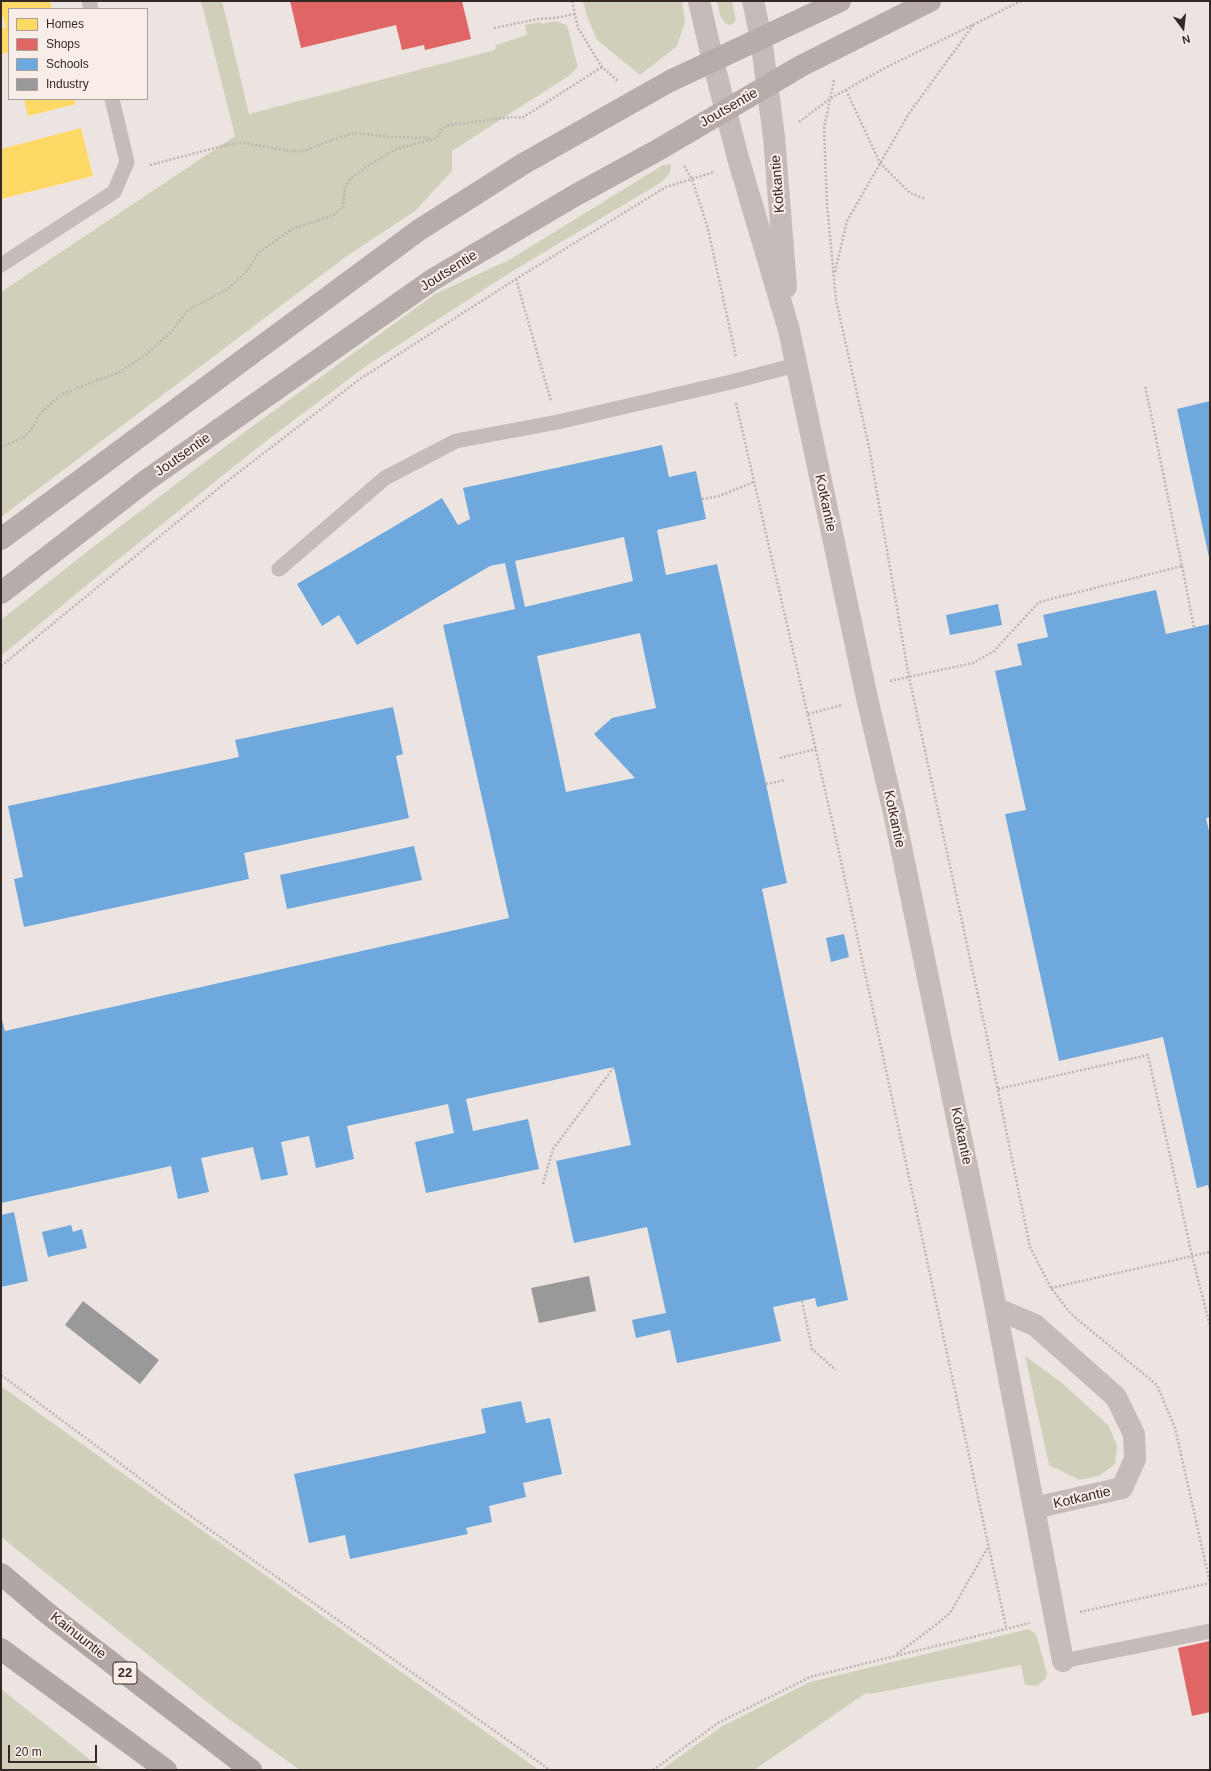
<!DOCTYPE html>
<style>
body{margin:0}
#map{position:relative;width:1211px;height:1771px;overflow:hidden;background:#ece4e0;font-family:Arial,sans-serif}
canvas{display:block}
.frame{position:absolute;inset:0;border:2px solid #352928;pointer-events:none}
.legend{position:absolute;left:8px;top:8px;width:140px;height:92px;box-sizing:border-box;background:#f9ede7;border:1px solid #ab9f9b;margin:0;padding:5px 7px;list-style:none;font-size:12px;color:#352928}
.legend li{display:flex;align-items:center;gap:8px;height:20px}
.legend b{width:20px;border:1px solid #ab9f9b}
.north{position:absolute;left:1163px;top:8px;width:40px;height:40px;-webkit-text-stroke:3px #f9ede7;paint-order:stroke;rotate:165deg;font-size:11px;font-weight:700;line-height:16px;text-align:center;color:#352928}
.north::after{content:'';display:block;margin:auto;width:14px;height:18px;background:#352928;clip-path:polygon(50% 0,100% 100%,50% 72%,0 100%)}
.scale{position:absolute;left:8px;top:1745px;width:89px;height:18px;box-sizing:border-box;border:2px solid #352928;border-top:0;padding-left:5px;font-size:12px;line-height:14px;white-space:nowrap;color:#352928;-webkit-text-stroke:3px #f9ede7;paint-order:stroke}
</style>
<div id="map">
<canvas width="1211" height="1771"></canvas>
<div class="frame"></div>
<ul class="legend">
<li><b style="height:11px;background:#ffd966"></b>Homes</li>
<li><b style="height:11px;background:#e06666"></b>Shops</li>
<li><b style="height:11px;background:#6fa8dc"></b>Schools</li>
<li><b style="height:11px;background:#999"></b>Industry</li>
</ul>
<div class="north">N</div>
<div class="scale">20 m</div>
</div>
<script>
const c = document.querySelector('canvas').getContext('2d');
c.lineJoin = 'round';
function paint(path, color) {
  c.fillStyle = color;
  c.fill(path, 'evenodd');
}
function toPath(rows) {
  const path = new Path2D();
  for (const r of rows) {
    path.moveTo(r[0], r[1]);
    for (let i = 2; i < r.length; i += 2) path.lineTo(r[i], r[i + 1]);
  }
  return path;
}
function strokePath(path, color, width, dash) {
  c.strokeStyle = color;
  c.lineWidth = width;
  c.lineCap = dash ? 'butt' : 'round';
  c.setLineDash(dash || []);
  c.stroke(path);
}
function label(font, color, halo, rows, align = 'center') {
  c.font = font + ' Arial,sans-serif';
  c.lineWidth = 4;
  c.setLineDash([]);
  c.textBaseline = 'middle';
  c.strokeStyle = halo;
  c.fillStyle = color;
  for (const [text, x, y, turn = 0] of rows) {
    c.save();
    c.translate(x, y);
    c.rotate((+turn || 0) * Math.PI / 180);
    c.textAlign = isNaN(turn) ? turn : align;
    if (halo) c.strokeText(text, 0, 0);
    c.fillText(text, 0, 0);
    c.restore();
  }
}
paint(toPath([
 [201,1,222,1,249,114,495,50,496,45,527,35,525,25,541,22,542,24,555,21,567,25,577,64,577,68,570,75,452,151,452,171,415,211,344,258,1,517,1,292,235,136],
 [583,1,682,1,685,22,677,46,640,75,597,40,587,16],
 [717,1,732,1,736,20,733,24,729,25,724,22,720,15],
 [671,164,670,173,660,183,511,272,366,366,257,448,105,570,1,656,1,620,89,550,246,431,435,294,509,260,663,165],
 [1025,1356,1062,1383,1109,1426,1117,1446,1115,1464,1099,1476,1079,1480,1049,1465],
 [1,1386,192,1523,539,1770,300,1770,226,1717,1,1537],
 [1029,1629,1036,1634,1047,1673,1046,1678,1037,1686,1025,1685,1021,1665,870,1694,866,1693,754,1770,661,1770,721,1727,810,1682],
 [1,1689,103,1770,1,1770]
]), '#d0d0ba');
paint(toPath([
 [1,1,50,1,52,9,9,9,9,52,1,54,1,29,6,27,3,17,1,17],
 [24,99,74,99,76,104,28,116],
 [81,128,93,176,1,199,1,149]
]), '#ffd966');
paint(toPath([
 [290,1,462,1,471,39,425,50,424,45,402,50,396,25,301,48],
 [1210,1641,1210,1712,1192,1716,1178,1648]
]), '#e06666');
paint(toPath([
 [1210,401,1210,557,1209,557,1177,409],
 [662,445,669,477,696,471,706,519,657,530,666,575,717,564,766,784,787,883,762,889,848,1300,817,1307,815,1298,773,1307,781,1341,677,1363,670,1330,636,1338,632,1320,666,1313,647,1227,574,1243,556,1161,631,1145,614,1067,466,1099,473,1131,528,1119,539,1169,426,1193,415,1142,454,1133,448,1104,347,1126,354,1159,316,1168,309,1136,281,1142,288,1175,261,1180,253,1147,201,1158,209,1192,178,1199,171,1166,1,1203,1,1016,5,1031,509,918,443,625,515,609,505,563,490,566,357,645,339,615,322,626,297,584,442,498,458,525,470,519,463,488],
 [624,537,633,581,525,607,515,561],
 [640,633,656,708,612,718,594,734,635,778,566,792,537,656],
 [1156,590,1166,634,1210,624,1210,817,1206,818,1210,836,1209,1190,1208,1185,1197,1188,1163,1037,1059,1061,1005,814,1026,810,995,671,1022,665,1017,644,1048,637,1043,615],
 [998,604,1002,625,950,635,946,615],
 [393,707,403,754,396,756,409,818,244,853,249,879,24,927,14,879,23,877,8,806,239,757,235,740],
 [414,846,422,880,287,909,280,875],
 [844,934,849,957,831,962,826,938],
 [14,1212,28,1281,1,1287,1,1215],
 [71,1225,73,1232,82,1229,87,1248,48,1257,42,1232],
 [521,1401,526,1423,550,1418,562,1474,523,1483,526,1497,489,1506,492,1522,466,1528,468,1534,350,1559,345,1535,309,1543,294,1474,486,1433,481,1409]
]), '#6fa8dc');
paint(toPath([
 [589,1276,596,1311,539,1323,531,1288],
 [83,1301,159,1360,140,1384,65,1325]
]), '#999');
strokePath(toPath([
 [572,1,578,28,602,67,618,81],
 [494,28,538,19,555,18,575,14],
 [834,80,824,128,827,204,836,300,869,447,909,677,987,1037,1030,1247,1051,1288,1071,1314,1157,1385,1175,1428,1210,1583],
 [846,90,880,163,910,193,926,199],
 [799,122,831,98,885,68,1021,1],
 [150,165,230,144,244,143,291,151,305,151,337,138,355,133,391,137,430,138],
 [684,166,692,179,708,229,736,357],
 [835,272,847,221,908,115,974,24],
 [516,279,551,401],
 [736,403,834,829,1006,1627],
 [1,447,25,437,34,426,40,413,61,395,87,384,120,372,148,353,172,331,188,310,228,289,246,272,259,252,292,229,334,215,343,207,345,188,351,178,368,166,396,149,437,138,441,130,449,125,513,117,522,118,602,67],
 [702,499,719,496,754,482],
 [1182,566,1194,628],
 [1,666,225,483,360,379,516,279,666,187,714,172],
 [890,681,973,663,994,651,1039,602,1182,566,1145,385],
 [808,714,842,705],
 [780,758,816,749],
 [766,784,785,780],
 [998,1089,1148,1055,1192,1256,1210,1326],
 [543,1184,553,1149,614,1067],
 [1051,1288,1210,1252],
 [802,1301,812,1349,836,1370],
 [1,1375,196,1520,550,1770],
 [1080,1612,1210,1583],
 [897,1654,937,1624,950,1613,988,1547],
 [653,1770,718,1723,810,1677,1030,1623]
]), '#beb5b2', 2.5, [2, 2]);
strokePath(toPath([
 [89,1,91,9],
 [1,265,114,192,127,162,112,99],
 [279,569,385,478,456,441,558,422,731,382,796,365],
 [1063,1661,1210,1631]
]), '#c5bcb9', 15);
strokePath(toPath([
 [761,38,774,137,786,287],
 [713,61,738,158,789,330,867,698,894,813,990,1278,1034,1508,1122,1488,1135,1459,1134,1434,1116,1397,1035,1325,997,1309],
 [1034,1508,1063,1661]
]), '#c5bcb9', 22);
strokePath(toPath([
 [699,1,713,61],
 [753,1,761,38]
]), '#c5bcb9', 22);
strokePath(toPath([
 [1,539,419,230,523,164,670,81,840,1],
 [1,593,147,480,432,280,574,196,658,150,801,66,930,1]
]), '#b6adaa', 22);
strokePath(toPath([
 [1,1574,47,1613,251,1770],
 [1,1649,166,1770]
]), '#b0a7a4', 22);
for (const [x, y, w] of [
 [125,1673,24]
]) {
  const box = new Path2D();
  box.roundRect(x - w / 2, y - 11, w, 22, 3);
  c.fillStyle = '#f9ede7';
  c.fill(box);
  strokePath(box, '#352928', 1);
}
label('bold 13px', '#352928', null, [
 ["22",125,1673]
]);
label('14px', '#352928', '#f9ede7', [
 ["Joutsentie",729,108,-30],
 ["Kotkantie",778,184,-94],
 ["Joutsentie",449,271,-32],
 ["Joutsentie",183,455,-35],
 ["Kotkantie",825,503,78],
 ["Kotkantie",894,819,78],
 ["Kotkantie",961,1136,78],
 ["Kotkantie",1082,1498,-13],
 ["Kainuuntie",78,1636,38]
]);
</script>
